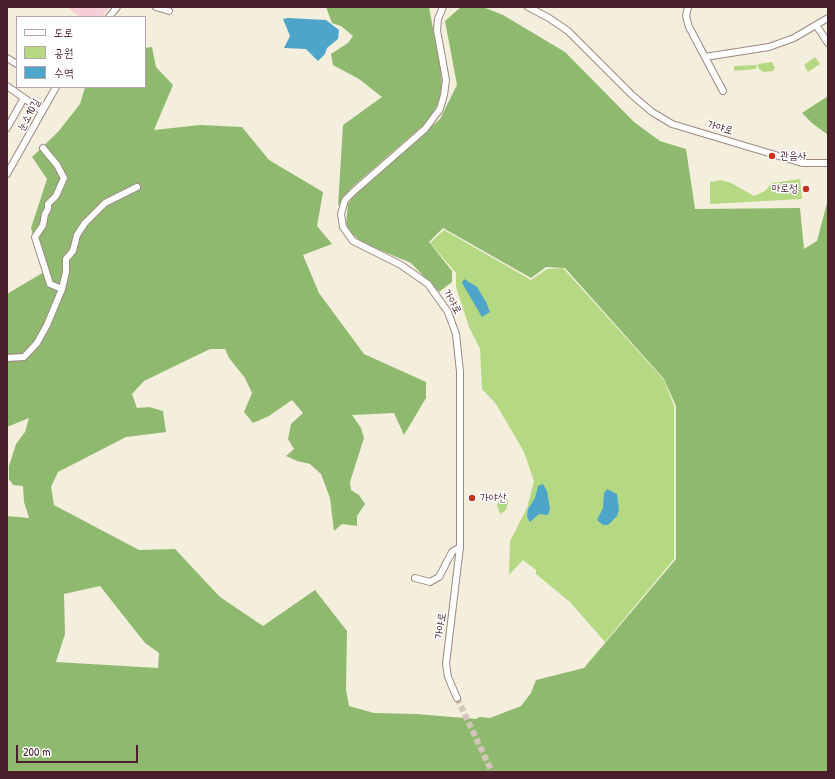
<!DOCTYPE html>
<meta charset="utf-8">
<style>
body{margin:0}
#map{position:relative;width:835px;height:779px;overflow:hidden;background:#f4efdc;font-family:"Patrick Hand","Poor Story",sans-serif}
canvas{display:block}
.frame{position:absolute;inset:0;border:8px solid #4a1f2b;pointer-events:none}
.legend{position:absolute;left:16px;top:16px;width:130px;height:72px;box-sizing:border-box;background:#fff;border:1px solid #b7a5aa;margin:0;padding:5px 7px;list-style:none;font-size:12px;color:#4a1f2b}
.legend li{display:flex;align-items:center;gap:8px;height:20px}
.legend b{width:20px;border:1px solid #b7a5aa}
.scale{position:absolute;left:16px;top:745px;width:122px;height:18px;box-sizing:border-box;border:2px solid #4a1f2b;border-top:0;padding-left:5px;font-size:12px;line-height:14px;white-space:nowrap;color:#4a1f2b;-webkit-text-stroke:3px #fff;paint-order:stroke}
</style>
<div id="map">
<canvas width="835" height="779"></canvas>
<div class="frame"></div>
<ul class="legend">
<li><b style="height:5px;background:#fff"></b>도로</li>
<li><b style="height:11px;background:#b5d982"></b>공원</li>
<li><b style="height:11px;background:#4da5ca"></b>수역</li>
</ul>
<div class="scale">200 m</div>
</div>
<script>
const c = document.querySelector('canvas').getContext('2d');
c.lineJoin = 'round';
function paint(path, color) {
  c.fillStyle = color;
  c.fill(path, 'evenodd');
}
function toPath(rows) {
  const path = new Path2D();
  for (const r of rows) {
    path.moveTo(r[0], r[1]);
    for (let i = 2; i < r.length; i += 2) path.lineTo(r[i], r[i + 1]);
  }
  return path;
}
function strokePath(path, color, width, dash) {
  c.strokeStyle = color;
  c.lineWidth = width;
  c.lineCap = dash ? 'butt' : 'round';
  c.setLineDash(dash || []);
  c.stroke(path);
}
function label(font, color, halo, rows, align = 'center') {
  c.font = font + ' "Patrick Hand","Poor Story",sans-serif';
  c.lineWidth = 3;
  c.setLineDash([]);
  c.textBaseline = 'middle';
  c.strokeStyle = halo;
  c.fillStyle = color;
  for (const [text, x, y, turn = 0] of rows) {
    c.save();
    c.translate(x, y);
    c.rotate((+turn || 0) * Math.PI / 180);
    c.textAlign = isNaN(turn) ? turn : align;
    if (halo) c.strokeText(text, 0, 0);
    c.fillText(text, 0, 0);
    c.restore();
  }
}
paint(toPath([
 [67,7,109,7,102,17,80,17]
]), '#f6cfd6');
paint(toPath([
 [815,57,820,64,808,72,804,65],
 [772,62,775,68,773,71,763,72,758,68,758,64],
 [757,65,756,69,734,71,734,66],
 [800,179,802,199,710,204,710,182,721,180,731,183,754,196,765,191,772,183],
 [444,230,531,280,547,269,563,268,664,380,674,406,674,559,605,642,570,602,536,574,536,570,523,560,509,575,510,541,527,508,534,481,524,452,496,404,482,389,480,349,469,327,456,287,456,273,430,243],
 [502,494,507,499,508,503,506,510,500,514,497,505]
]), '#b5d982');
paint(toPath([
 [326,7,429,7,441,71,442,86,439,102,428,121,351,188,338,206,343,125,382,97,359,79,333,65,331,54,348,43,353,36,341,26,332,23],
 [461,7,483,7,503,15,565,52,634,122,660,141,686,149,695,209,800,208,804,249,817,241,828,199,828,772,7,772,7,516,29,518,24,502,23,486,13,485,9,479,9,466,16,444,25,432,29,418,7,427,7,294,44,272,31,228,47,179,32,157,58,132,80,104,85,87,145,87,145,48,152,47,156,67,173,85,154,130,200,125,242,127,269,160,323,192,317,226,332,244,303,255,319,293,364,354,426,382,426,398,404,435,394,413,352,415,361,428,364,438,350,482,351,490,359,495,365,504,357,516,357,526,342,524,334,531,330,498,321,474,310,464,297,461,286,456,294,449,288,439,291,424,303,413,292,400,269,416,253,423,244,412,252,393,245,378,229,358,225,349,210,349,144,381,132,394,137,408,149,407,163,411,166,432,126,437,58,472,51,487,54,505,139,550,175,549,220,597,263,626,315,590,347,631,346,690,349,706,374,713,417,714,476,719,480,717,490,718,521,706,531,693,536,680,584,668,676,559,676,406,664,379,565,268,546,267,531,278,443,228,429,242,452,271,452,282,439,292,411,263,363,243,351,233,346,224,348,204,355,194,440,119,457,85,445,21],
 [100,586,145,643,159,653,158,668,56,662,65,634,64,594],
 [828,96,828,135,812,123,802,113]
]), '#90b970');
paint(toPath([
 [288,18,326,20,339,30,338,39,327,48,325,54,318,61,306,49,284,48,290,36,283,19],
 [464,279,477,287,486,302,490,312,482,317,462,283],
 [543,484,547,491,550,509,548,515,539,514,530,522,527,517,528,509,535,498,538,486],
 [607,489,617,494,619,510,617,516,608,525,603,525,597,520,603,508,604,493]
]), '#4da5ca');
strokePath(toPath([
 [457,698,492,772]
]), '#d2c5b9', 6, [6, 3]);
const minor = toPath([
 [156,7,169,11],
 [443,7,438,19,437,30,446,80,444,95,440,109,425,129,353,192,345,200,341,214,343,227,353,241,401,265,428,284,448,312,456,334,460,372,460,547,446,664,448,677,457,698],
 [528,7,549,18,568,31,632,95,652,112,672,124,802,163,828,163],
 [688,7,686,16,689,27,723,91],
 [109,17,117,7],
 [828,18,816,25,828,43],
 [705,57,769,47,794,38,816,25],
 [7,58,17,64],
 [7,86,24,98,7,128],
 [24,98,42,111],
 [7,174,56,87],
 [62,289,66,272,66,259,73,251,77,235,85,223,105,203,137,187],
 [7,358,24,357,37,343,47,325,62,289,50,284,35,237,43,225,45,214,48,209,48,204,56,196,64,178,57,165,43,148],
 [415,578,430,582,439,577,452,552,460,547]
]);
strokePath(minor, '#9f8784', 8);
strokePath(minor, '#fff', 6);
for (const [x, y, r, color] of [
 [772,156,4,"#c8321e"],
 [806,189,4,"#c8321e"],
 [472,498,4,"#c8321e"]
]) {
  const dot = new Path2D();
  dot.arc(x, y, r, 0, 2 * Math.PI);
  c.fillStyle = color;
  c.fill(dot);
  strokePath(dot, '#fff', 1.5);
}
label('11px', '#4a1f2b', '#fff', [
 ["눈소10길",29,115,-61],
 ["가야로",720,128,16],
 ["가야로",452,302,60],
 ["가야로",441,626,-82]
]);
label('11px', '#4a1f2b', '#fff', [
 ["관음사",780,156],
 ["마로정",798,189,"right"],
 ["가야산",480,498]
], 'left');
</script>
